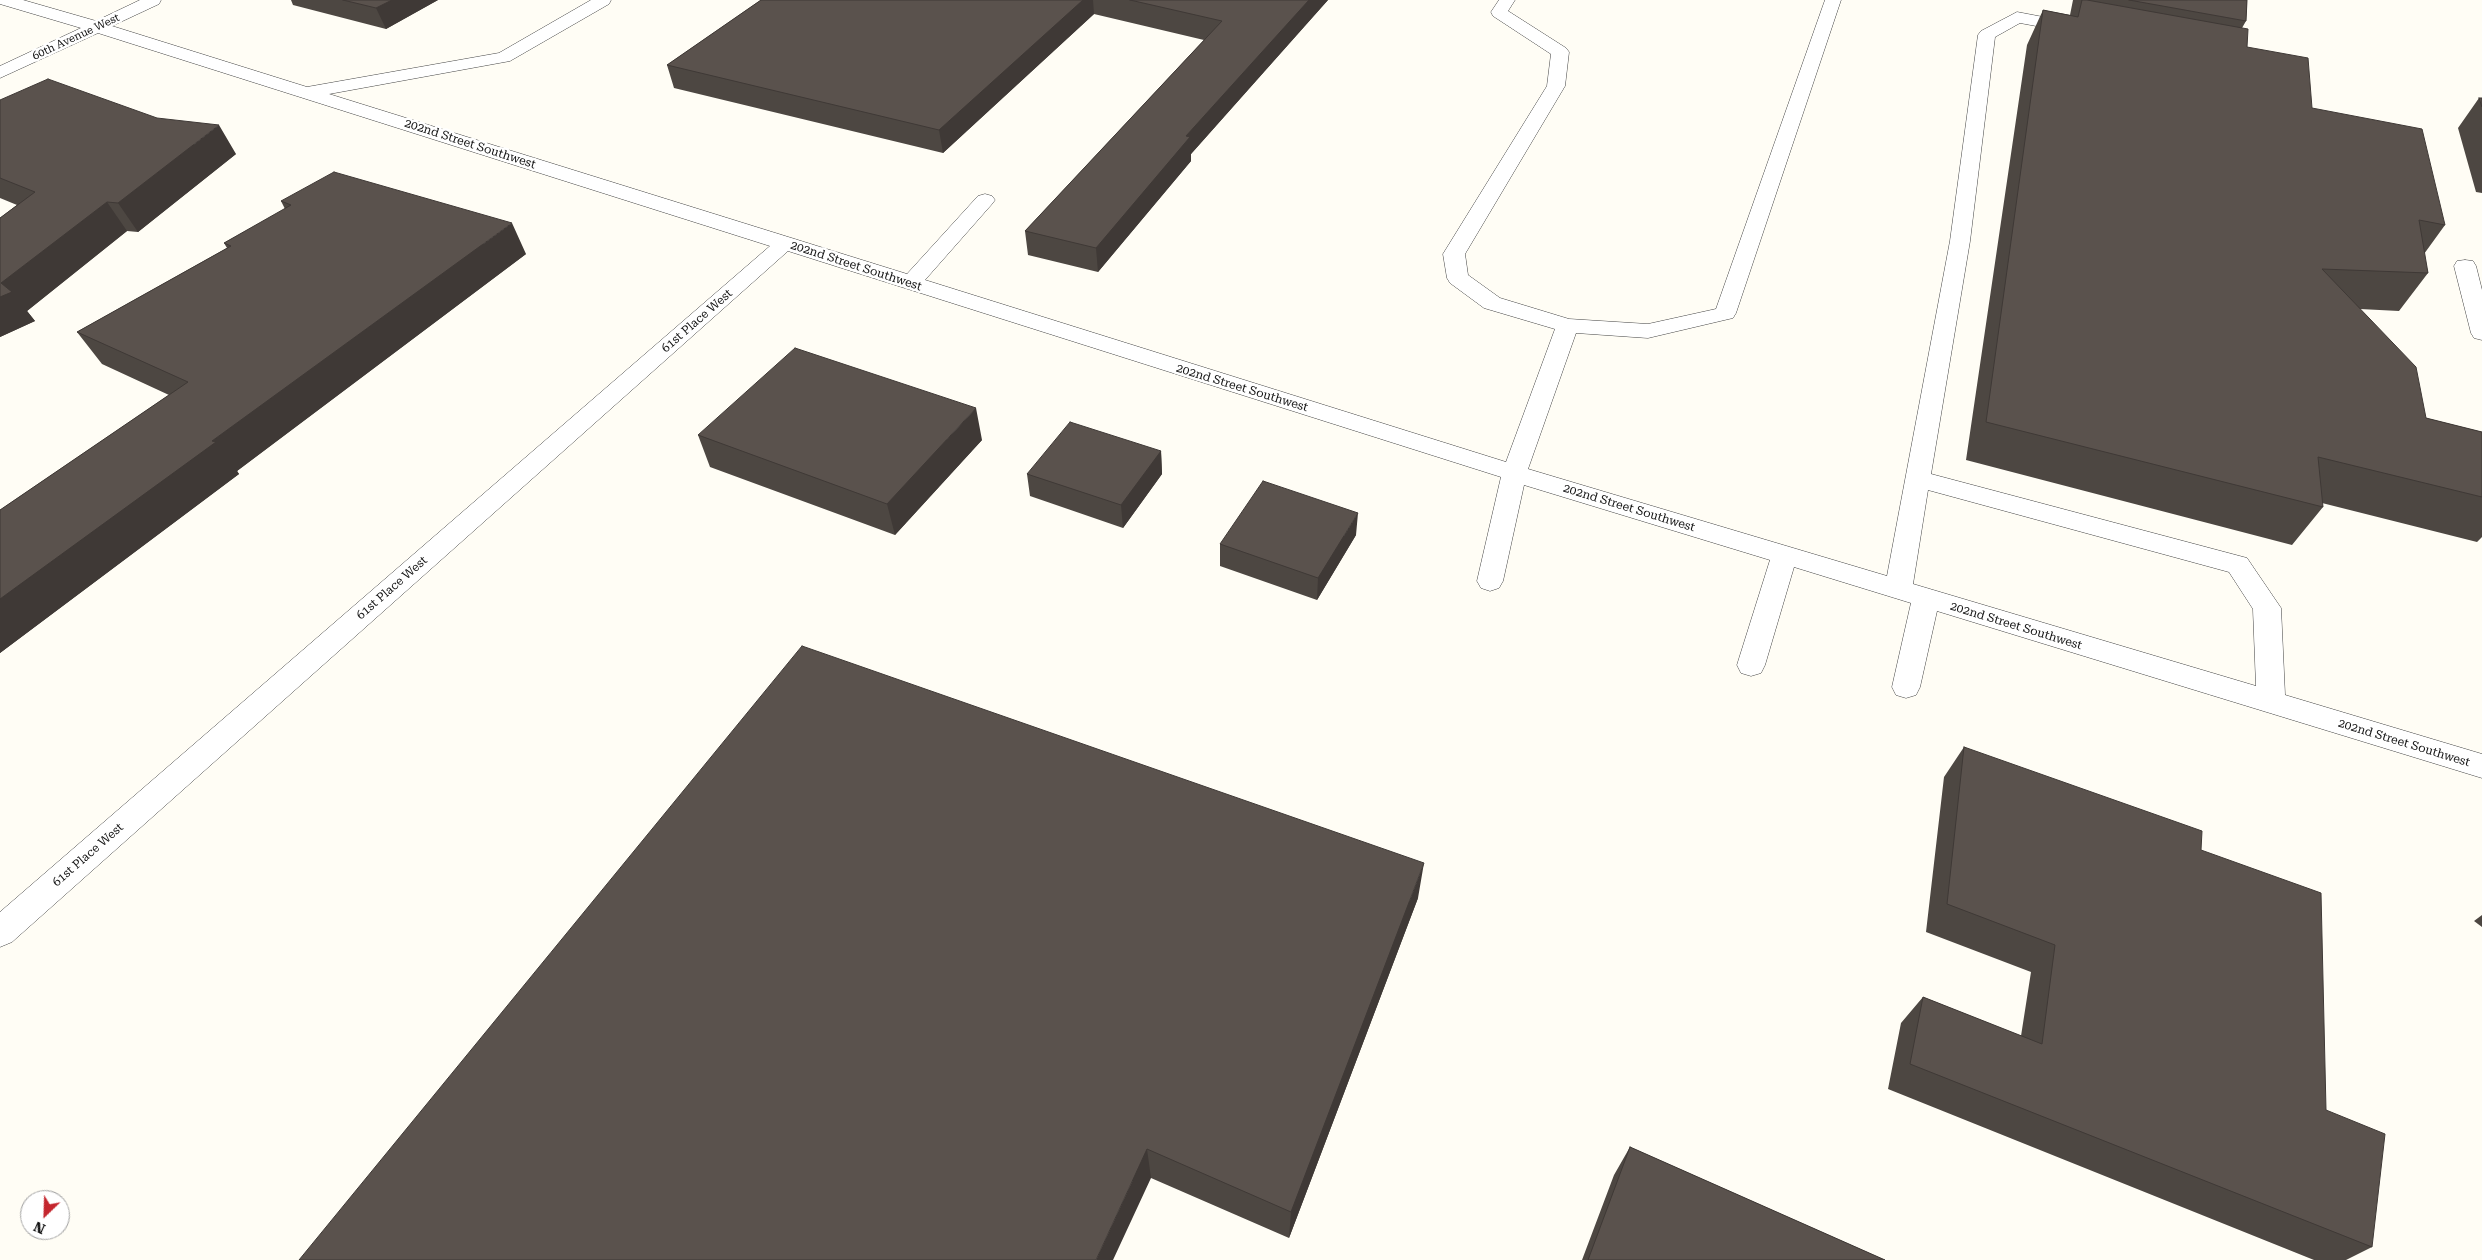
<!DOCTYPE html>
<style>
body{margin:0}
#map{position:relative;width:2482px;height:1260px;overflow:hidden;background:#fffdf5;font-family:"Roboto Serif",serif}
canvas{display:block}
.north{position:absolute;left:20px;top:1190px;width:50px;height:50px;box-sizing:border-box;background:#fff;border:1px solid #a0a0a0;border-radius:50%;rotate:204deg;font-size:14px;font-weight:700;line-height:20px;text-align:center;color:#111}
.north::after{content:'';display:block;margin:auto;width:18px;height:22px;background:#c4262e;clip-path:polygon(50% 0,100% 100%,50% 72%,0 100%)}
</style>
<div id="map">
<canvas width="2482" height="1260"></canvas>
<div class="north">N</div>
</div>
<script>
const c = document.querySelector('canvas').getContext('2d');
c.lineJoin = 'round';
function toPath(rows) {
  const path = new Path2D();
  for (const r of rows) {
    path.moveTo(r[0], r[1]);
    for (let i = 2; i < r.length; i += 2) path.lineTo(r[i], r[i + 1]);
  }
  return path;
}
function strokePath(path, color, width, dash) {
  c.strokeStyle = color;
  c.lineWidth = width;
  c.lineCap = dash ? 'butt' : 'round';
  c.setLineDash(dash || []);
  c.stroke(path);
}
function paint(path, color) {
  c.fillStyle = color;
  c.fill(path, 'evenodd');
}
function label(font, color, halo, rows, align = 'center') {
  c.font = font + ' "Roboto Serif",serif';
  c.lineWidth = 5;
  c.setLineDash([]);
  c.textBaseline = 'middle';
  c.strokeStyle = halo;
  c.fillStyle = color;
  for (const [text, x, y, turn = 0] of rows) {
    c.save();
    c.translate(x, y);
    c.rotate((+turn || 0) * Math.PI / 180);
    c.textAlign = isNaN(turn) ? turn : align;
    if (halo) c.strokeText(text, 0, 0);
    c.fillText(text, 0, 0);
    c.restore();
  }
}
const minor = toPath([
 [0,0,23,0,96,21,140,0,161,0,159,4,112,26,307,87,499,53,591,0,611,0,609,4,510,61,329,94,907,274,978,196,985,194,992,196,995,200,992,204,925,280,1506,462,1555,329,1484,308,1450,283,1447,278,1443,254,1547,86,1551,54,1493,16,1491,12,1499,0,1515,0,1508,11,1566,48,1569,52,1565,86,1465,254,1468,275,1500,298,1569,319,1648,324,1716,309,1825,0,1841,0,1736,313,1733,318,1648,338,1576,333,1528,469,1887,576,1950,241,1978,35,1981,31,2017,12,2080,24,2083,28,2080,32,2074,33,2020,23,1995,37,1970,241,1931,474,2247,558,2281,608,2285,695,2482,754,2482,778,1937,611,1920,687,1916,695,1906,698,1896,695,1892,687,1911,603,1794,567,1765,665,1761,673,1751,676,1741,673,1737,665,1770,560,1524,485,1503,581,1499,588,1490,591,1481,588,1477,581,1501,477,788,251,12,942,0,947,0,912,770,246,98,33,0,78,0,66,81,28,0,4,0,0],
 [1928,490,2229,572,2253,609,2256,686,1913,584,1928,490],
 [2465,260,2473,261,2476,266,2482,290,2482,340,2474,338,2471,333,2454,266,2457,261,2465,260]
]);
strokePath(minor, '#444', 1);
paint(minor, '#fff');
paint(toPath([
 [291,0,438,0,386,29,293,5],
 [761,0,1328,0,1191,154,1191,161,1098,272,1028,255,1025,231,1204,40,1094,14,943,153,674,88,667,65],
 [2073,0,2247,0,2246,21,2242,28,2247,47,2312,108,2445,225,2424,254,2428,273,2399,311,2360,309,2426,418,2482,432,2482,537,2477,542,2322,503,2323,507,2292,545,1966,460,2027,45,2043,10,2070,15],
 [2479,98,2482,98,2482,193,2476,192,2458,128],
 [0,100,236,154,138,232,127,231,27,311,35,321,0,337,0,218,17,205,0,198],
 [281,201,526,254,237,471,239,474,0,653,0,510,169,395,102,364,77,332,227,248,224,243,285,209],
 [698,435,982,440,895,535,710,467],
 [1161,451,1162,474,1123,528,1030,496,1027,474],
 [1356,535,1317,600,1220,566,1220,544],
 [1964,747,2201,850,2326,1110,2372,1247,2346,1260,2314,1260,1888,1089,1901,1023,1923,997,2021,1036,2031,972,1926,932,1944,777],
 [1418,898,1289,1238,1151,1178,299,1260],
 [2482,915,2482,927,2474,921],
 [1630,1147,1885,1260,1582,1260,1614,1175]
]), '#4d4742');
paint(toPath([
 [392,0,438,0,386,29,376,8],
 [1083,0,1093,0,1094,14,943,153,939,130],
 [1309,0,1328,0,1191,154,1191,161,1098,272,1096,248,1186,136],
 [219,125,236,154,138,232,118,203],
 [107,202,127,231,27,311,35,321,0,337,0,297,1,283],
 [512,223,526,254,237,471,239,474,0,653,0,599,212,441],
 [976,408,982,440,895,535,887,504],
 [1161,451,1162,474,1123,528,1121,505],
 [1358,513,1356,535,1317,600,1318,578],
 [1424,863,1418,898,1289,1238,1291,1212],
 [1147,1149,1151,1178,1113,1260,1096,1260]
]), '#3f3936');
const building = toPath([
 [343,0,392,0,376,8,343,0],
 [761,0,1083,0,939,130,667,65,761,0],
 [1130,0,1309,0,1186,136,1190,137,1096,248,1025,231,1222,21,1130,0],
 [2082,0,2087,0,2248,29,2247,47,2308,58,2312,108,2422,129,2445,225,2419,220,2428,273,2322,269,2416,367,2426,418,2482,432,2482,497,2318,457,2323,507,1986,422,2043,10,2078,17,2082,0],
 [2129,0,2247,0,2246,21,2129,0],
 [48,79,157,118,219,125,118,203,107,202,1,283,12,292,0,297,0,218,35,192,0,178,0,100,48,79],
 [2479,98,2482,98,2482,107,2479,98],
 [334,172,512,223,212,441,216,442,0,599,0,510,188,382,77,332,231,246,224,243,291,205,281,201,334,172],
 [795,348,976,408,887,504,698,435,795,348],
 [1070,422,1161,451,1121,505,1027,474,1070,422],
 [1263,481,1358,513,1318,578,1220,544,1263,481],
 [802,646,1424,863,1291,1212,1147,1149,1096,1260,299,1260,802,646],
 [1964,747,2202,831,2201,850,2321,893,2326,1110,2385,1134,2372,1247,1910,1064,1923,997,2042,1044,2055,945,1947,904,1964,747],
 [1630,1147,1885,1260,1588,1260,1630,1147]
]);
paint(building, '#5a524d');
strokePath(building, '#3f3936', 1);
label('11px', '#111', '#fff', [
 ["60th Avenue West",76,37,-25]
]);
label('12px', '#111', '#fff', [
 ["202nd Street Southwest",470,144,18],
 ["202nd Street Southwest",856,266,18],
 ["61st Place West",697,321,-41],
 ["202nd Street Southwest",1242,388,17],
 ["202nd Street Southwest",1629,508,17],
 ["61st Place West",392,588,-41],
 ["202nd Street Southwest",2016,626,17],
 ["202nd Street Southwest",2404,743,17],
 ["61st Place West",88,855,-41]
]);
</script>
